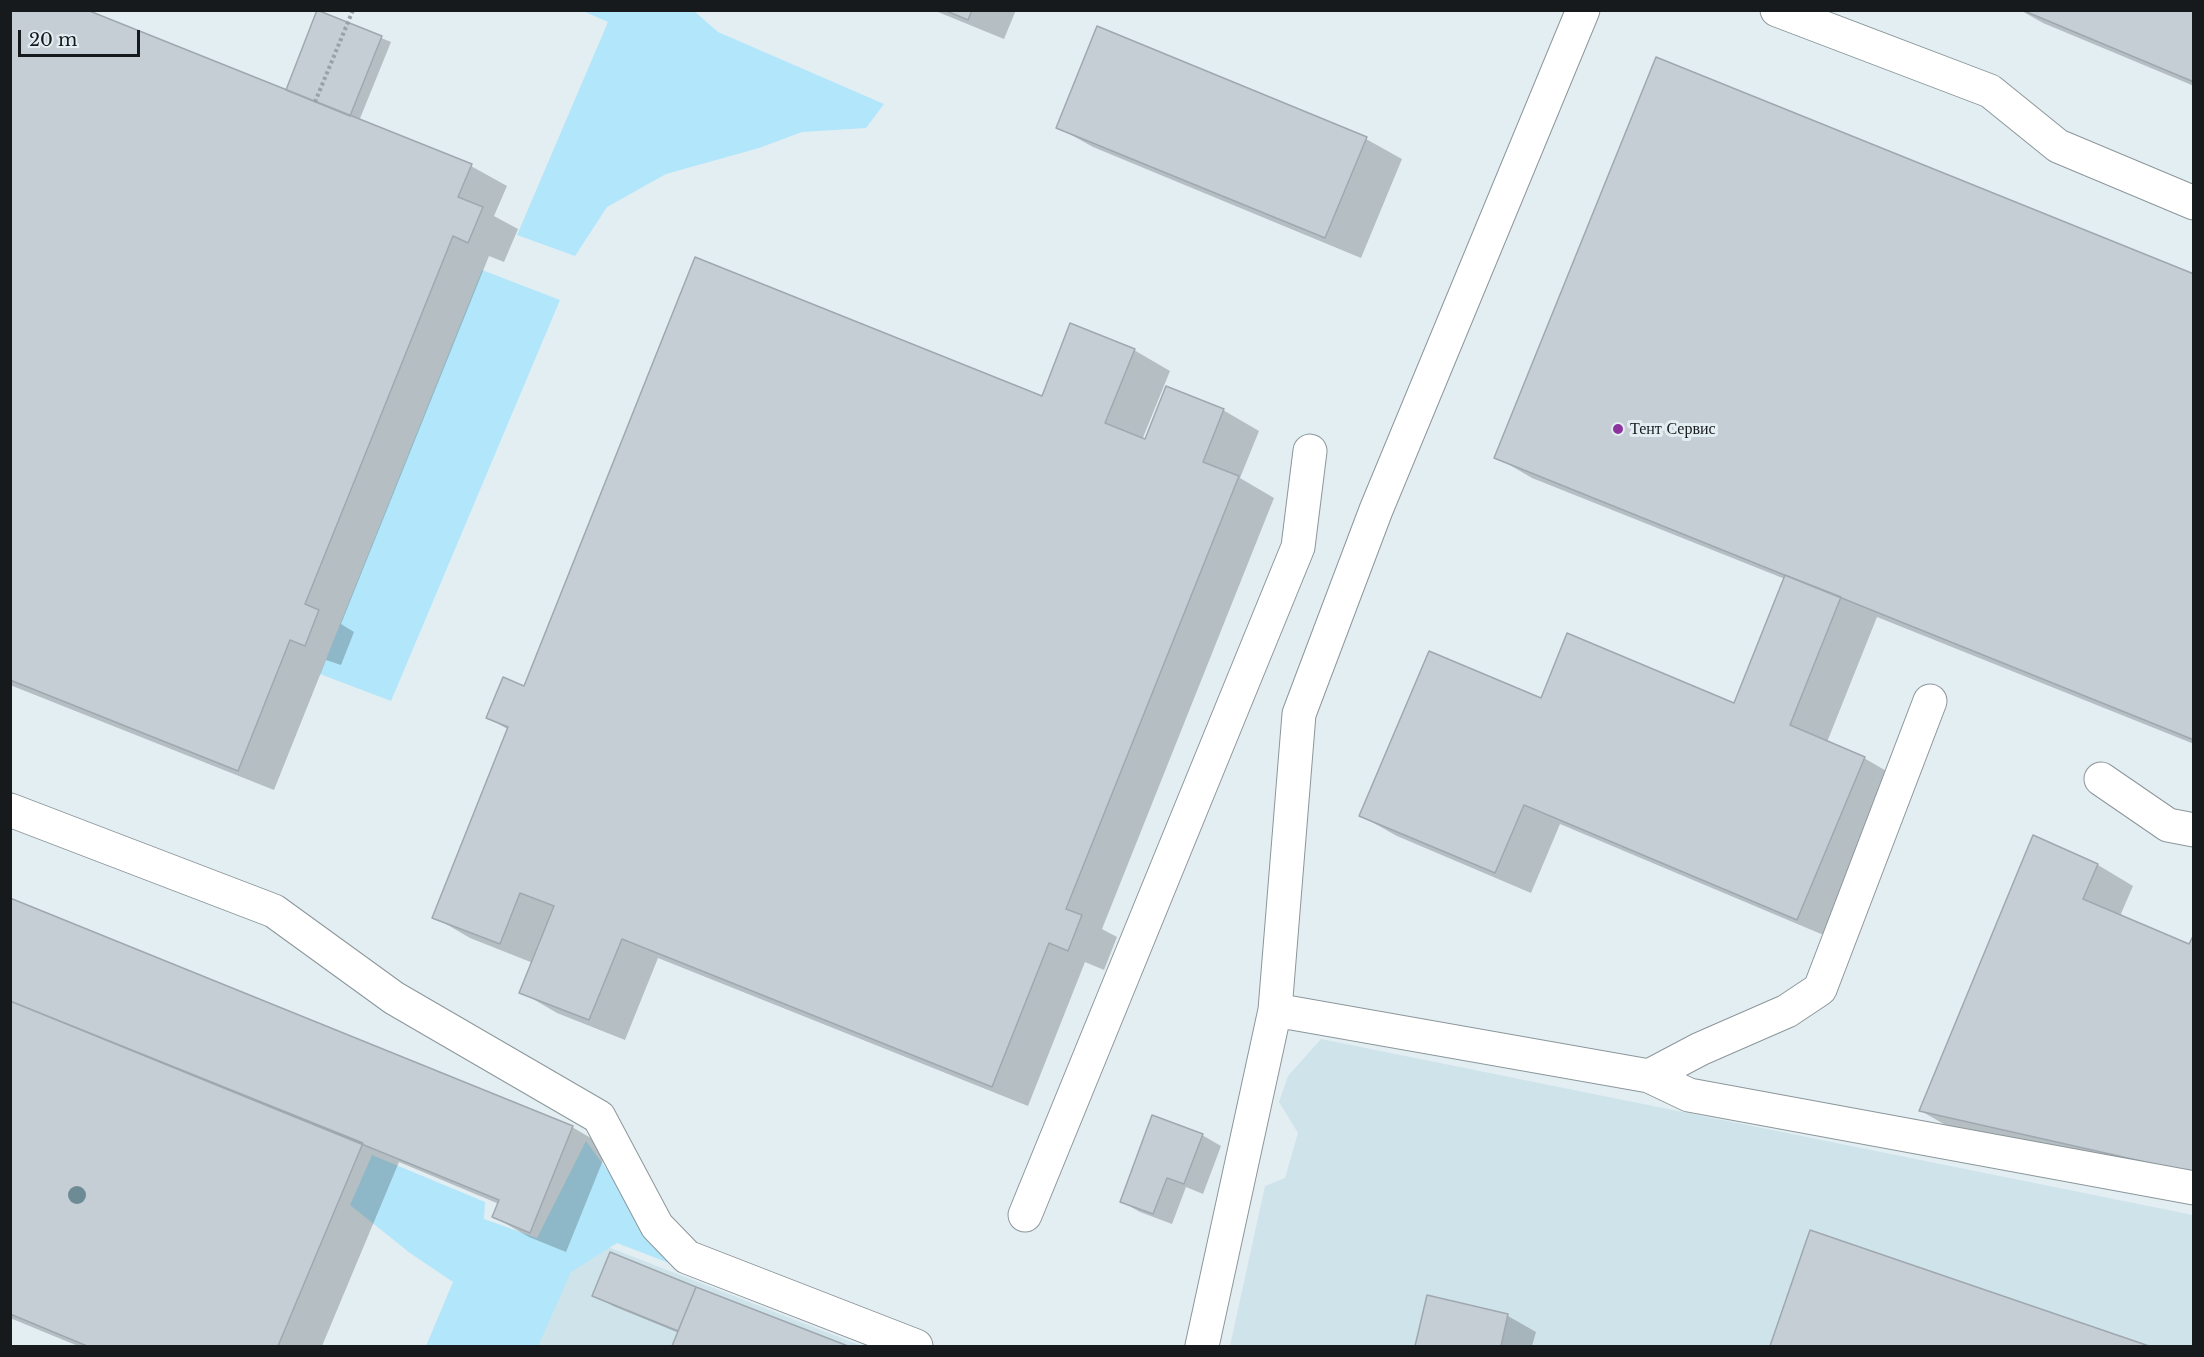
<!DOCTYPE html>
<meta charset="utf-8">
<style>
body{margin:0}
#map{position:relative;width:2204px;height:1357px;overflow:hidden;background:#e3eef3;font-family:"Libre Baskerville",serif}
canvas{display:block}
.frame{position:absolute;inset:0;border:12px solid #161a1c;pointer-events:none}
.scale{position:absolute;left:18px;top:30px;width:122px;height:27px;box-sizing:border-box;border:3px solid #161a1c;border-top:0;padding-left:8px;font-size:18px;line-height:21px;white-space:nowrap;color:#161a1c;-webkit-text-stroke:4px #e3eef3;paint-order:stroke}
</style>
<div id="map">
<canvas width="2204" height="1357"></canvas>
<div class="frame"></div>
<div class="scale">20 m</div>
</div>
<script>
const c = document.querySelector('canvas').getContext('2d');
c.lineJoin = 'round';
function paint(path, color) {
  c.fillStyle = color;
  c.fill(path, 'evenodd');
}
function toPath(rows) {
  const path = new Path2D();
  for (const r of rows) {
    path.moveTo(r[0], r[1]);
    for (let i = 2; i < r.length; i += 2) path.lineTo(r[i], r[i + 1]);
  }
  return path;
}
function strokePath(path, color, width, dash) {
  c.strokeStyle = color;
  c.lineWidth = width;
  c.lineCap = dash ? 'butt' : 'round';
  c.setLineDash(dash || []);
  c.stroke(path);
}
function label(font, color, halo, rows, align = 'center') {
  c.font = font + ' "Libre Baskerville",serif';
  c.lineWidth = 6;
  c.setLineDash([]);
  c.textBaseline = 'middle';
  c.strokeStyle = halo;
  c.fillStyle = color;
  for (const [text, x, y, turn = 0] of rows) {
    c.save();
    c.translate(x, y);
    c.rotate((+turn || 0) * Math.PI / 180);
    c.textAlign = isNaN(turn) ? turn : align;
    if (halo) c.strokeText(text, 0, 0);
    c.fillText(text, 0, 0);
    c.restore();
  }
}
paint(toPath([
 [1321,1039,2193,1215,2193,1346,1230,1346,1265,1186,1285,1178,1298,1133,1279,1102,1288,1076],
 [603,1245,862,1346,532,1346,564,1266]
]), '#cfe3ea');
paint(toPath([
 [583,11,694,11,718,32,884,104,866,128,802,132,759,148,666,174,607,207,575,256,517,235,608,22],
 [482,270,560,300,391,701,320,674],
 [586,1141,677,1266,617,1243,571,1272,538,1346,426,1346,453,1282,410,1253,350,1205,372,1155,485,1202,484,1219,537,1238]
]), '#b2e6fa');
paint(toPath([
 [10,10,293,95,318,12,391,42,359,121,471,166,507,186,494,216,518,229,504,262,489,256,341,624,354,632,341,665,326,660,274,790,10,685],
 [933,10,1016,10,1004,39],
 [2020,10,2194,10,2194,86,2043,23],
 [1057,127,1366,139,1402,159,1361,258,1093,147],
 [2194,276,2194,744,1877,617,1827,742,1864,758,1900,779,1833,939,1560,824,1531,893,1397,836,1361,816,1541,700,1734,704,1785,579,1532,478,1496,457],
 [1134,350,1170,371,1142,440,1146,441,1223,410,1259,431,1240,478,1274,498,1102,929,1117,937,1104,970,1085,962,1028,1106,658,958,625,1040,557,1013,521,992,533,963,470,938,434,917,509,730,488,718,525,688,1043,398],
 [2034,837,2098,865,2133,886,2120,916,2190,946,2194,1184,1956,1131,1921,1111],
 [10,899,572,1127,608,1148,566,1252,529,1237,494,1217,499,1204,399,1162,322,1346,78,1346,10,1318],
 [1202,1135,1221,1146,1203,1194,1186,1187,1172,1224,1140,1212,1122,1202],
 [1811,1232,2144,1346,1772,1346],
 [695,1288,844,1346,674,1346,679,1333,613,1306,594,1295],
 [1428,1297,1508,1316,1536,1332,1532,1346,1416,1346]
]), '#0003');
const building = toPath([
 [10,10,87,10,472,164,458,197,483,207,468,243,453,236,305,604,319,610,305,646,290,640,238,771,10,680,10,10],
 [317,10,382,36,350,116,286,90,317,10],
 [944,10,972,10,968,20,944,10],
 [2022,10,2194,10,2194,82,2022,10],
 [1097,26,1367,137,1325,238,1056,128,1097,26],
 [1656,57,2194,274,2194,740,1494,458,1656,57],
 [695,257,1042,396,1070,323,1135,349,1105,423,1145,439,1166,386,1224,409,1203,462,1239,476,1066,909,1082,915,1068,951,1049,943,992,1087,622,939,589,1020,519,993,554,906,520,893,500,944,432,918,508,727,486,718,503,677,524,686,695,257],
 [1785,575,1841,597,1790,725,1865,757,1797,920,1524,805,1495,873,1359,816,1429,651,1541,698,1567,633,1734,703,1785,575],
 [2033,835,2098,864,2083,899,2189,944,2194,934,2194,1173,1919,1111,2033,835],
 [10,898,573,1126,530,1233,492,1217,499,1200,10,1001,10,898],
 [10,1001,363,1143,278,1346,87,1346,10,1314,10,1001],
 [1152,1115,1203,1134,1184,1184,1167,1178,1153,1214,1120,1202,1152,1115],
 [1810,1230,2149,1346,1770,1346,1810,1230],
 [610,1252,696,1287,678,1331,592,1296,610,1252],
 [696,1287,848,1346,672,1346,696,1287],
 [1427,1295,1508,1314,1501,1346,1415,1346,1427,1295]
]);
paint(building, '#c5cdd5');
strokePath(building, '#a0a8af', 1.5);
const minor = toPath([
 [1777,10,1990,91,2058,146,2194,203],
 [2101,779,2168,825,2194,830],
 [10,810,274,911,394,998,599,1117,657,1226,687,1257,916,1346],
 [1275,1010,1649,1076,1689,1095,2194,1188],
 [1649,1076,1700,1049,1787,1011,1820,989,1930,701],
 [1025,1215,1298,547,1310,451],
 [1202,1346,1275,1010,1299,714,1376,510,1583,10]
]);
strokePath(minor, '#8c979b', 35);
strokePath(toPath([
 [315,102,353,10]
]), '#98a1a5', 4, [3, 3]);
strokePath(minor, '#fff', 33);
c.fillStyle = '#6d8b95';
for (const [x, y] of [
 [77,1195]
]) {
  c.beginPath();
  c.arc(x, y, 9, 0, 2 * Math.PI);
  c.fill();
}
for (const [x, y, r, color] of [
 [1618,429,6,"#8d339f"]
]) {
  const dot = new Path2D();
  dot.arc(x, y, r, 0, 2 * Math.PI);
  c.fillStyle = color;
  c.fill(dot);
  strokePath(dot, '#e3eef3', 2);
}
label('16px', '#161a1c', '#e3eef3', [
 ["Тент Сервис",1630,429]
], 'left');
</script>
